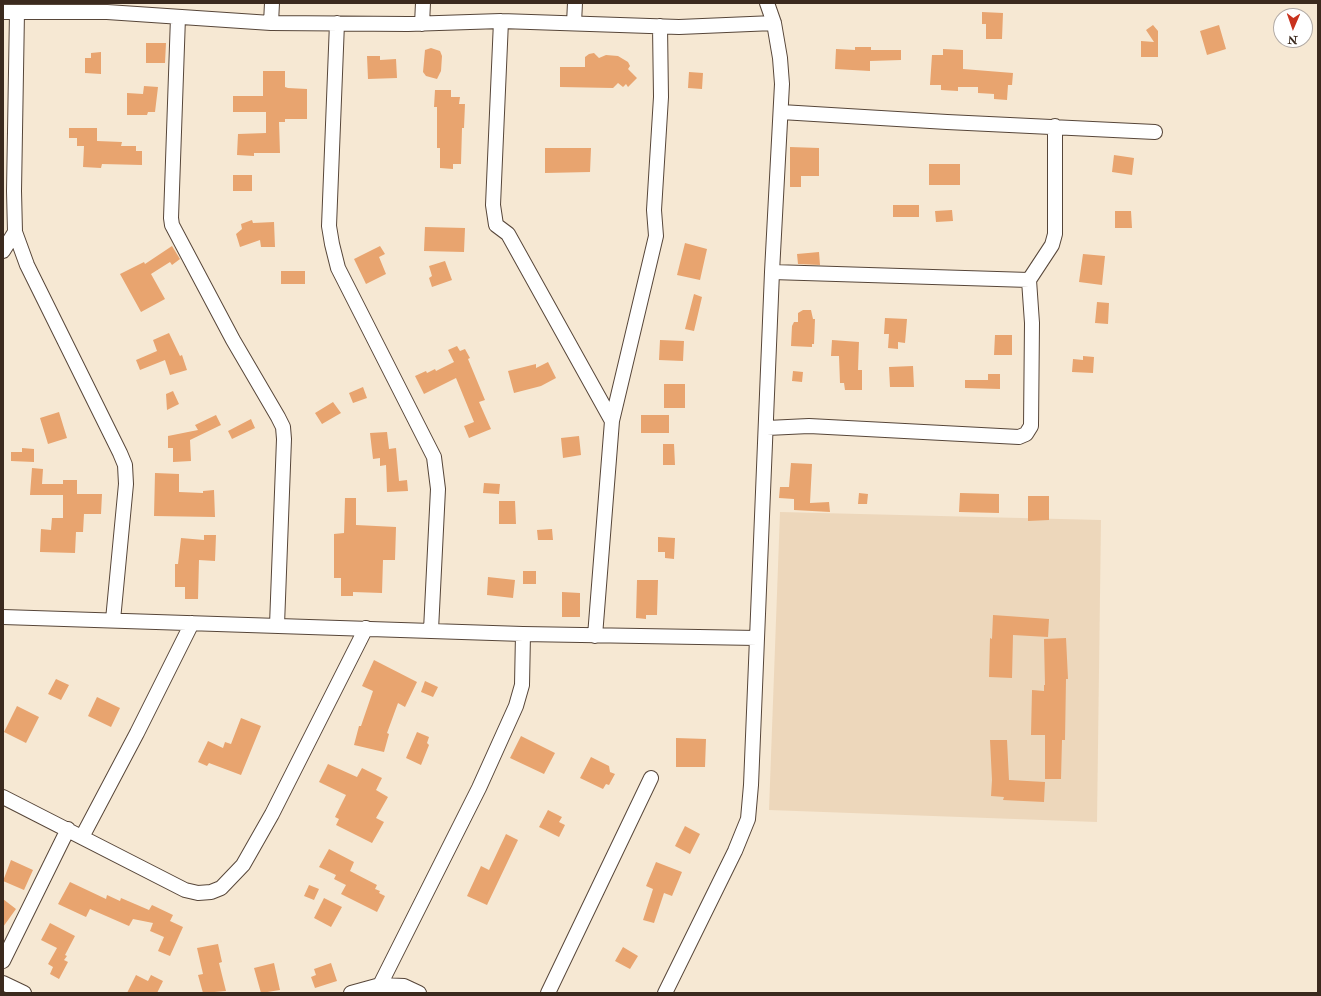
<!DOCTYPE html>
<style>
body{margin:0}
#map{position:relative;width:1321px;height:996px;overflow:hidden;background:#f6e8d3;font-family:"IM FELL Double Pica",serif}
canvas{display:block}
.frame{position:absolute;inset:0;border:4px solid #3b2a1e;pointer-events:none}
.north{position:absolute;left:1273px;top:8px;width:40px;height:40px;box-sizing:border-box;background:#fff;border:1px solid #b1aaa5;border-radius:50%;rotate:182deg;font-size:11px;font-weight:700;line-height:16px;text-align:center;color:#3b2a1e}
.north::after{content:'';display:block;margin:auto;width:14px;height:18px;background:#c8321e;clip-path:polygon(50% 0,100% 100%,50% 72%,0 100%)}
</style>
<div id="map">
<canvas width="1321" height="996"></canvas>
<div class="frame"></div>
<div class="north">N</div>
</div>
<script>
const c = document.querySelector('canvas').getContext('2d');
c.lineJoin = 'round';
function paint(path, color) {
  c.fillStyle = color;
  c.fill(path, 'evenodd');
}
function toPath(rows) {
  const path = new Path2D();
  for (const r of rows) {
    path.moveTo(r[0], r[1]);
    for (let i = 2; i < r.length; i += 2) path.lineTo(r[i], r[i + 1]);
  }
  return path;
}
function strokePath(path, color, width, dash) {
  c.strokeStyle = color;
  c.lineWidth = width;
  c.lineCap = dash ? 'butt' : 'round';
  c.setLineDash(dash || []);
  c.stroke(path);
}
paint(toPath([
 [780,512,1101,520,1097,822,769,810]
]), '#edd7bb');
paint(toPath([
 [982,12,1003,13,1002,39,986,39,986,24,982,24],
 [1153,25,1158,31,1158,57,1141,57,1141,41,1154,42,1146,30],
 [1219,25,1226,49,1207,55,1200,31],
 [146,43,166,43,165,63,146,63],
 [855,47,871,47,871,50,901,50,901,60,870,61,870,71,835,69,836,49,855,50],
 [431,48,440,51,442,56,441,71,437,79,426,76,423,72,425,50],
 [943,49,963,50,963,69,1013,73,1012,85,1008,85,1007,100,994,99,994,94,978,93,978,87,958,87,958,91,941,90,941,85,930,85,932,55,943,55],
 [101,52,101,74,85,73,85,58,91,58,91,53],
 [594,53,599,58,606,55,618,56,628,62,630,66,628,69,637,78,628,87,626,84,623,87,618,83,613,88,560,87,560,67,585,67,585,57,589,54],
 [367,56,380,56,380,60,396,59,397,78,368,79],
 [263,71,285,71,285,87,288,88,307,89,307,119,285,119,285,122,279,122,280,153,254,153,254,156,237,155,238,134,266,133,266,112,233,112,233,96,263,96],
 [689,72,703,73,702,89,688,88],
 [144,86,158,87,155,112,148,112,147,115,127,115,127,93,143,94],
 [435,90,451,90,451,97,460,97,459,104,465,104,464,128,462,128,461,164,453,164,453,169,440,168,440,148,437,148,437,107,434,107],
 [69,128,97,128,97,141,122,142,121,146,136,146,136,151,142,151,142,165,102,164,101,168,83,167,84,146,77,146,77,138,69,138],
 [790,147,819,148,819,176,801,176,801,187,790,187],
 [545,148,591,148,590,172,545,173],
 [1114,155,1134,158,1132,175,1112,172],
 [929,164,960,164,960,185,929,185],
 [233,175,252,175,252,191,233,191],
 [893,205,919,205,919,217,893,217],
 [952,210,953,221,936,222,935,211],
 [1115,211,1131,211,1132,228,1115,228],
 [252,220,253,223,274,222,275,247,261,247,260,240,240,247,236,234,242,229,241,224],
 [425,227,465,228,464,252,424,251],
 [685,243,707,249,700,280,677,275],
 [172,246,180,259,172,265,170,262,151,274,165,299,141,312,120,274,144,262,145,264],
 [380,246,385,254,379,257,386,274,366,284,354,259],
 [819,252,820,265,798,264,797,254],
 [1083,254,1105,256,1102,285,1079,282],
 [445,261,452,280,432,287,429,278,432,276,429,266],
 [281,271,305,271,305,284,281,284],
 [694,294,702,297,694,331,685,329],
 [1097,302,1109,303,1108,324,1095,323],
 [803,310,811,310,813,319,815,319,814,344,812,344,812,347,791,346,792,326,794,322,798,322,798,313],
 [885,318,907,319,905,343,898,342,898,349,888,348,889,334,884,334],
 [169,333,180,356,182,355,187,370,170,375,165,360,140,370,136,360,157,351,153,340],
 [995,335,1012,335,1012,355,994,355],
 [660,340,684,341,683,361,659,360],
 [832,340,859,342,858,370,862,370,862,390,845,390,844,383,840,383,839,356,831,356],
 [457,346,460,351,465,349,470,358,468,359,485,400,479,402,491,429,469,438,464,426,474,422,456,378,424,394,415,376,426,371,427,373,435,369,436,371,454,362,448,350],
 [1083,356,1094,357,1093,373,1072,372,1073,359,1083,360],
 [548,362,556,378,541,386,514,393,508,371,536,364,536,368],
 [913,366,914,387,890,387,889,367],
 [793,371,803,372,802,382,792,381],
 [988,374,1000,374,1000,389,965,388,965,380,988,380],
 [664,384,685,384,685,408,664,408],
 [363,387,367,398,353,403,349,393],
 [173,391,179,404,167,410,166,394],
 [333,402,341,413,322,424,315,413],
 [59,412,67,438,48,444,40,418],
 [216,415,221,425,190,440,191,461,173,462,173,448,168,448,168,436,198,430,195,425],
 [641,415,669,415,669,433,641,433],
 [251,419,255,428,232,439,228,431],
 [387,432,389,449,396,448,399,481,407,480,408,491,387,492,386,465,380,466,380,458,373,459,370,433],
 [579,436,581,455,563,458,561,438],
 [663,444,674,444,675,465,663,465],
 [22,448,34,449,34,462,11,461,11,452,22,452],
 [791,463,812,464,810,503,829,502,830,512,794,510,794,499,779,498,780,487,789,487],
 [32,468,43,469,42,484,63,484,63,480,77,480,77,494,102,494,101,514,84,514,83,532,76,532,75,553,40,552,41,529,51,530,52,518,63,518,63,495,30,495],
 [155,473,179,474,179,492,203,493,203,491,214,490,215,517,154,516],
 [484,483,500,484,499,494,483,493],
 [859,493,868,494,867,504,858,504],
 [960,493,999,494,999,513,959,512],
 [1028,496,1049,496,1049,520,1028,521],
 [345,498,356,498,356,525,396,527,395,560,383,560,382,593,353,592,353,596,341,596,341,578,334,578,334,534,344,533],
 [499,501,515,501,516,524,499,524],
 [552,529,553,540,538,540,537,530],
 [204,535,216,535,215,561,199,560,198,599,185,599,185,587,175,587,175,564,178,564,181,538,204,540],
 [658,537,675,538,674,559,665,558,665,552,658,552],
 [523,571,536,571,536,584,523,584],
 [488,577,515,580,513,598,487,595],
 [637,580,658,580,657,615,646,615,646,619,636,618],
 [562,592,580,593,580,617,562,617],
 [993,615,1049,619,1048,637,1013,635,1012,678,989,677,990,638,992,639],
 [1066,638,1068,679,1066,679,1065,740,1062,740,1061,779,1045,779,1045,735,1031,735,1032,690,1044,691,1044,685,1045,685,1044,639],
 [374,660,417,682,405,707,398,703,387,733,389,734,384,752,354,745,359,726,361,726,373,691,362,686],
 [56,679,69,685,61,700,48,694],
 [425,681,438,687,433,697,421,692],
 [97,697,120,708,111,727,88,716],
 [17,706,39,717,26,743,4,732],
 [241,718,261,726,241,775,209,763,207,766,198,762,208,741,223,748,225,742,231,744],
 [417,732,429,737,427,743,429,745,421,765,406,758],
 [521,736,555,753,544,774,510,758],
 [676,738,706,739,705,767,676,767],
 [990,740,1007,740,1009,780,1045,782,1044,802,1003,800,1004,797,991,796,992,780],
 [591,757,609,766,610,772,615,774,609,785,606,784,603,789,580,778],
 [328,764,357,777,362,768,382,778,376,790,388,797,376,818,384,822,372,843,336,825,339,819,335,817,346,795,319,782],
 [548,810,562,817,559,822,565,825,559,837,539,827],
 [685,826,700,834,690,854,675,846],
 [506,834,518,840,487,905,467,896,481,866,489,870],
 [329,849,354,862,350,871,377,885,375,889,380,891,379,893,385,896,377,912,341,894,346,885,334,879,336,875,319,867],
 [11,860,33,870,24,890,3,881],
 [656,862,682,872,672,896,664,893,654,923,643,920,653,889,646,886],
 [70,882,106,899,107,895,120,901,121,898,149,910,152,905,173,915,170,921,183,927,170,956,158,951,164,937,150,931,153,923,133,919,129,926,90,909,86,917,58,904],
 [309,885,319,889,314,900,304,896],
 [324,898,342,907,331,927,314,918],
 [3,899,16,909,3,927],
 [50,923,75,936,65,955,67,956,64,960,68,962,59,979,50,974,53,967,48,964,57,948,41,940],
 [218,944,222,962,219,963,226,991,203,993,198,975,203,974,197,948],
 [623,947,638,956,630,969,615,961],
 [274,963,280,990,261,993,254,968],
 [331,963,337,981,315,988,311,977,316,975,314,969],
 [136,975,148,981,151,975,163,981,157,993,127,993]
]), '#e8a46f');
const minor = toPath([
 [3,12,107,12,271,23,408,24,501,21,679,27,774,23],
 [17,12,14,191,15,232,27,265,120,453,125,465,126,484,113,620],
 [178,17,171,218,172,225,233,340,278,417,283,427,284,439,277,625],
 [501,21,493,205,496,225,508,234,612,421],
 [271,23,272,3],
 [337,23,329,226,332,244,338,268,434,457,438,489,431,630],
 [574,23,575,3],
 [422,24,423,3],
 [781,112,947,122,1155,132],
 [3,251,15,232],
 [772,272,1029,280],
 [767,428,809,426,1019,437,1026,434,1031,426,1032,323,1029,280,1052,245,1055,234,1055,126],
 [3,617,523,634,757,638],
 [595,636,612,421,656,236,654,210,661,97,660,26],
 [3,797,185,890,198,893,211,892,221,888,243,865,272,814,366,628],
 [82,837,137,733,192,623],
 [3,961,68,829],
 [3,983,24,993],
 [380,985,479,788,516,706,522,685,523,634],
 [351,993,380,985,404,986,419,993],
 [548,993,651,778],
 [665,993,735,851,748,819,751,785,772,272,782,84,780,58,774,23,767,3]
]);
strokePath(minor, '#574639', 16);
strokePath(minor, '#fff', 14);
</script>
